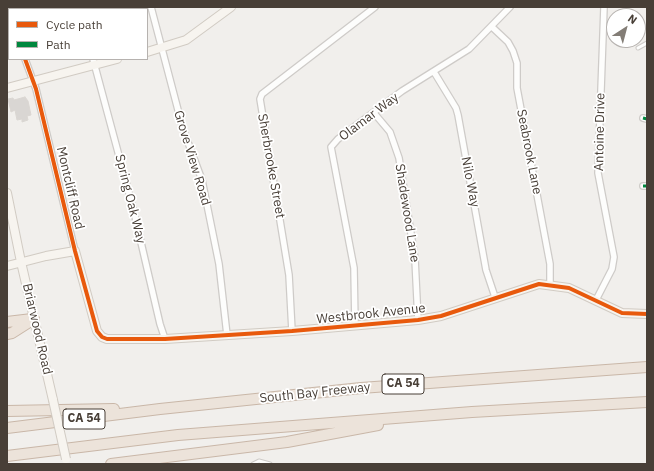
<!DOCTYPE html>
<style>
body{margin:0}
#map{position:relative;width:654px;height:471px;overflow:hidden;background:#f1efec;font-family:"IBM Plex Sans",sans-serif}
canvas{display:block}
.frame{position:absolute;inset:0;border:8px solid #483f37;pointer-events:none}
.legend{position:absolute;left:8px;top:8px;width:140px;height:52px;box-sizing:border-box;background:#fff;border:1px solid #b6b2af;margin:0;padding:5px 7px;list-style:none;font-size:12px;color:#483f37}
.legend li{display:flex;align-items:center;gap:8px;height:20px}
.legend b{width:20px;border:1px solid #b6b2af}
.north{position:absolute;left:606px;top:8px;width:40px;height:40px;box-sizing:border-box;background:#fff;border:1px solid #b6b2af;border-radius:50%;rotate:36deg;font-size:11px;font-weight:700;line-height:16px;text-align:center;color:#483f37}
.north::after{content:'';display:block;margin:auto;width:14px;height:18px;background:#837d76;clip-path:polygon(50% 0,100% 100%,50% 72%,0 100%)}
</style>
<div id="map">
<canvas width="654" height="471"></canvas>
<div class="frame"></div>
<ul class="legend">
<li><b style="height:5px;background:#e8590c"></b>Cycle path</li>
<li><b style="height:5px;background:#00873e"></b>Path</li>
</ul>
<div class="north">N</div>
</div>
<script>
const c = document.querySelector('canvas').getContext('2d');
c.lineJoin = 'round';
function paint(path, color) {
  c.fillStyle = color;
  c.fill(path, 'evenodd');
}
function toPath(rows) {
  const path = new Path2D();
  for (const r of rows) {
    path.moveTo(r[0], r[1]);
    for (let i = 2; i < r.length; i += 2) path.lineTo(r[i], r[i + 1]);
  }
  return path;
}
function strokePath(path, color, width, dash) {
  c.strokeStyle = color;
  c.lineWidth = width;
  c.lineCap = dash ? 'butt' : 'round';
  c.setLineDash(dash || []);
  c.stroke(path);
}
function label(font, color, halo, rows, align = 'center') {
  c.font = font + ' "IBM Plex Sans",sans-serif';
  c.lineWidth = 3.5;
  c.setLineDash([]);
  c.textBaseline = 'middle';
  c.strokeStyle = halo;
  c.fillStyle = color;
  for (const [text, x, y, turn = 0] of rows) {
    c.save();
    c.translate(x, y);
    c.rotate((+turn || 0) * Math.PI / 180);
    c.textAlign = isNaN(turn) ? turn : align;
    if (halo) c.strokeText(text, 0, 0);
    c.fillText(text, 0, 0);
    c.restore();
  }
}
const building = toPath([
 [25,97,28,101,31,115,27,116,28,120,22,122,22,119,17,120,15,110,11,112,8,99,13,98,14,100,25,97]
]);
paint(building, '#d9d6d3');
strokePath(building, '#dad6d2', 1);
const lane = toPath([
 [638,48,647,43],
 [253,464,259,461,270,464]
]);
const street = toPath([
 [75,7,76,9],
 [151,7,183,129,202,180,219,264,227,335],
 [7,16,9,21],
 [492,27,508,42,513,51,517,63,517,88,550,264,550,284],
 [25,59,36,89,75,251],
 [93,59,133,208,160,324,165,339],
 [434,72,456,108,458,115,486,270,495,297],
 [374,113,390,132,399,158,415,259,418,320],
 [643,118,647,119],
 [643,186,647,186],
 [596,300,612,269,614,257,598,173,604,7],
 [355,325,354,268,331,147,338,139,402,91,469,49,510,7],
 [292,331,289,275,260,99,262,94,375,7]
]);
const secondary = toPath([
 [147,52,186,40,231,7],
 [7,88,117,59],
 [7,193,21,262,53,400],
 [7,266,46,256,75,251,97,331,102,337,107,339,165,339,292,331,418,320,441,316,539,284,569,288,622,313,647,314]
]);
const highway = toPath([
 [7,322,32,319],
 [7,334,12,333,34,319],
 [7,411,114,409],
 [7,428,160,409,361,388,647,367],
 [7,456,178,435,472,412,647,402],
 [111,464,287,442,378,425]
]);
strokePath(lane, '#cecbc8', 5);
strokePath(street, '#cecbc8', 8);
strokePath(secondary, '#d1cbc3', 10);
strokePath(highway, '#c9b7a8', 12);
strokePath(lane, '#fdfdfc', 3);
strokePath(street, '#fdfdfc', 5.5);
strokePath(secondary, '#f7f4ef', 8);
strokePath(highway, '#ece3da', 10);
const secondaryBridge = toPath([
 [53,400,66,459]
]);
strokePath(secondaryBridge, '#d1cbc3', 10, []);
strokePath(secondaryBridge, '#f7f4ef', 8);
strokePath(toPath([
 [643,118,647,119],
 [643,186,647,186]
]), '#00873e', 3, [6, 3]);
strokePath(toPath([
 [25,59,36,89,75,251,97,331,102,337,107,339,165,339,292,331,418,320,441,316,539,284,569,288,622,313,647,314]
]), '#e8590c', 4);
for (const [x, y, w] of [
 [403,384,42],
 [84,419,42]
]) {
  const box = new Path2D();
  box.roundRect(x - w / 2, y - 10, w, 20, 3);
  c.fillStyle = '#fff';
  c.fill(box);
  strokePath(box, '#483f37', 1);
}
label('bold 12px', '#483f37', null, [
 ["CA 54",403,384],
 ["CA 54",84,419]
]);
label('13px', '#483f37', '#fff', [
 ["Olamar Way",369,117,-37],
 ["Antoine Drive",600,132,-89],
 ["Seabrook Lane",529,152,79],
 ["Grove View Road",192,158,73],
 ["Sherbrooke Street",271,166,80],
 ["Nilo Way",470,182,79],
 ["Montcliff Road",70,188,77],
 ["Spring Oak Way",130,199,76],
 ["Shadewood Lane",407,213,81],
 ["Westbrook Avenue",371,314,-6],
 ["Briarwood Road",37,329,77],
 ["South Bay Freeway",315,393,-6]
]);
</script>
